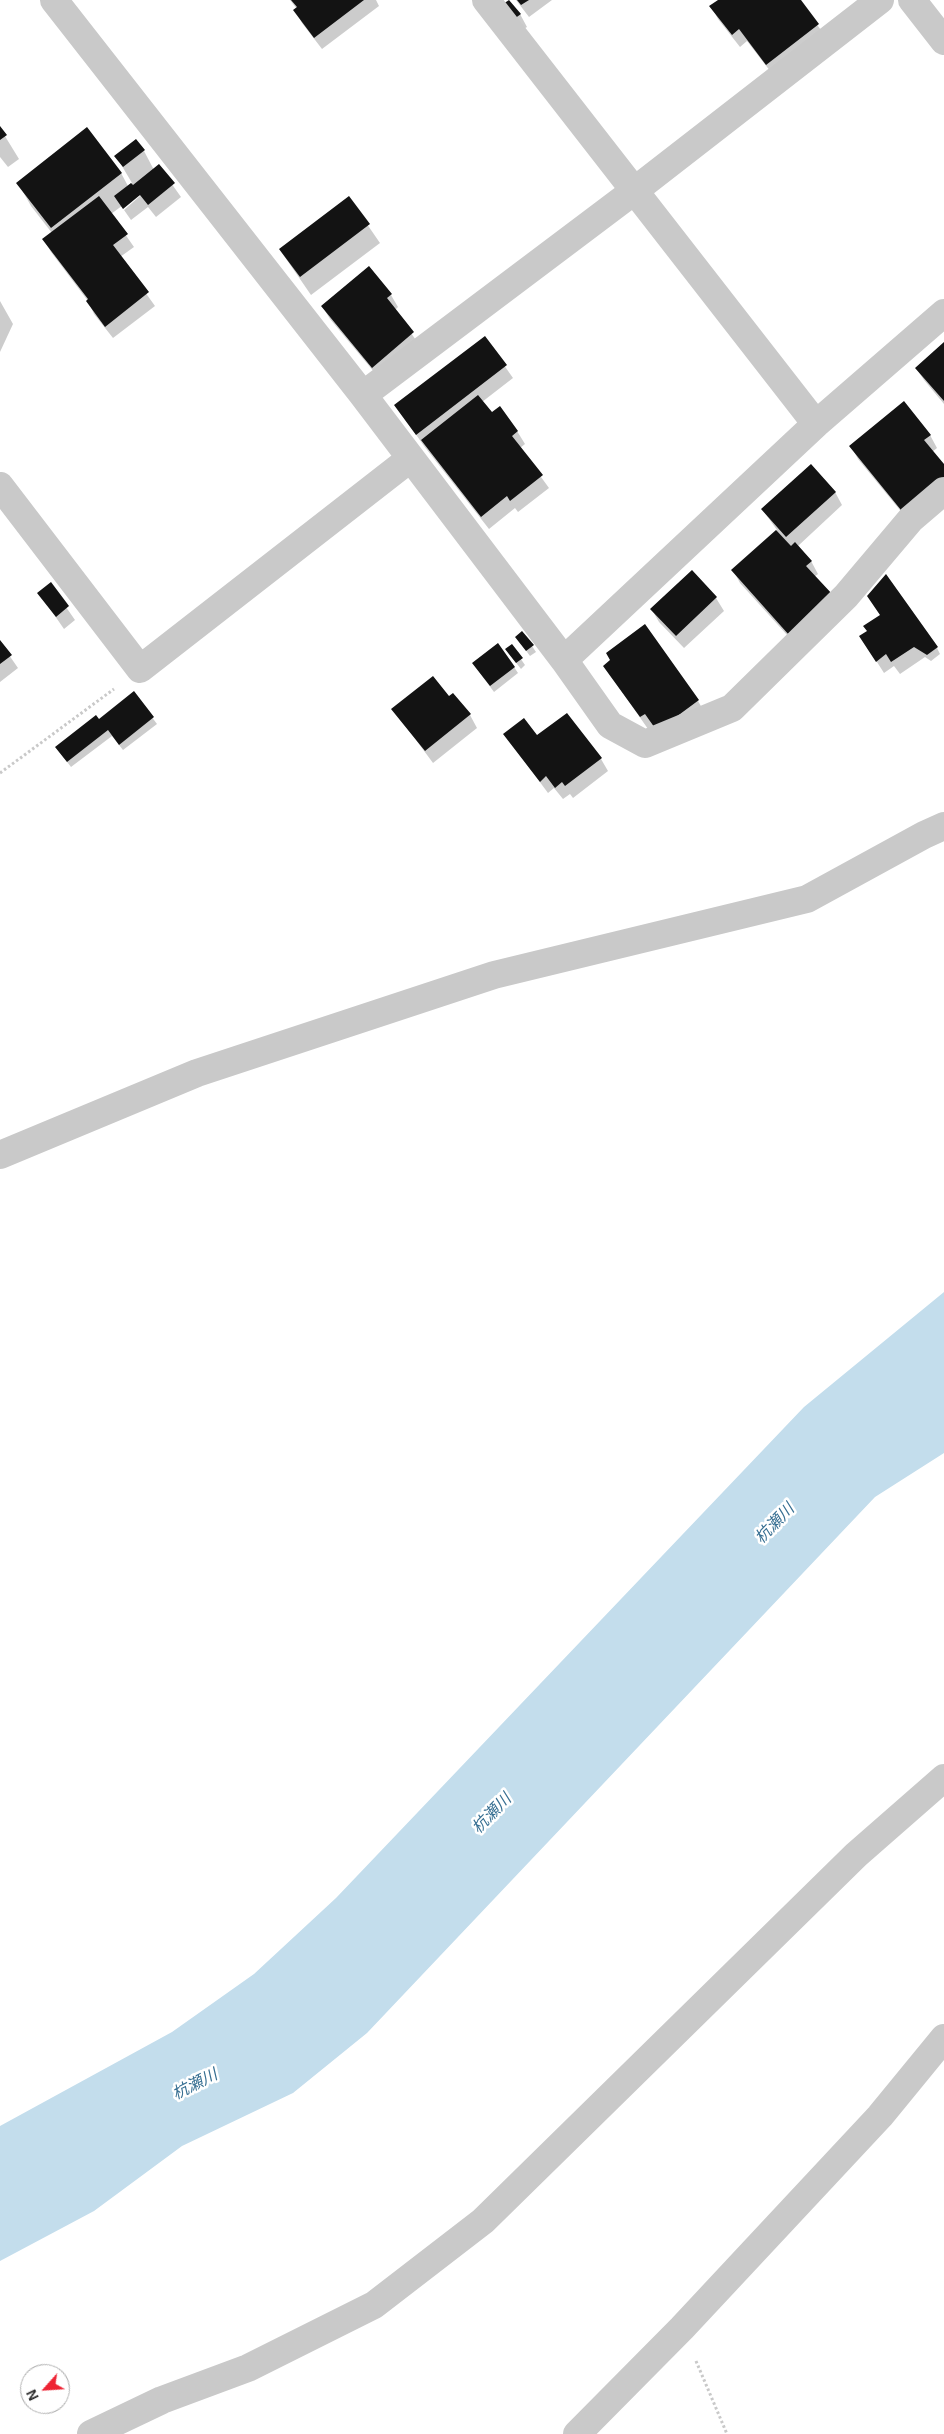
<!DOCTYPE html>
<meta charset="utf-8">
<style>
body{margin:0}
#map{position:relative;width:944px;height:2434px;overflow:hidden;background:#fff;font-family:Helvetica,sans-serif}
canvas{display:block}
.north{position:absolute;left:20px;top:2364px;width:50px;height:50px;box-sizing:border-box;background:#fff;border:1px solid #ababab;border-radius:50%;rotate:244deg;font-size:14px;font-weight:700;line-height:20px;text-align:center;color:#2c2c2c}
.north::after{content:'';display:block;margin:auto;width:18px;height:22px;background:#ee2434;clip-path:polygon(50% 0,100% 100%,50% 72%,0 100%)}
</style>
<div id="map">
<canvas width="944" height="2434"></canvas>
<div class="north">N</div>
</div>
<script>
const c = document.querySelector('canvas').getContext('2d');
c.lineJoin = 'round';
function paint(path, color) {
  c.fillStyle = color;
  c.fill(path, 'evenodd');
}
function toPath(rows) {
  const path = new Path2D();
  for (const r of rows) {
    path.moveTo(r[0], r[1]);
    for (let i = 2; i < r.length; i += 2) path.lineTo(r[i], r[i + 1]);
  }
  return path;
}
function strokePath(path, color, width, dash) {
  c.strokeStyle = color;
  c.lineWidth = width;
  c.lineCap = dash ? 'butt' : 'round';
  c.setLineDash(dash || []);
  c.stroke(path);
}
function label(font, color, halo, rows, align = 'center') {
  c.font = font + ' Helvetica,"Noto Sans JP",sans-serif';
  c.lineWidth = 5;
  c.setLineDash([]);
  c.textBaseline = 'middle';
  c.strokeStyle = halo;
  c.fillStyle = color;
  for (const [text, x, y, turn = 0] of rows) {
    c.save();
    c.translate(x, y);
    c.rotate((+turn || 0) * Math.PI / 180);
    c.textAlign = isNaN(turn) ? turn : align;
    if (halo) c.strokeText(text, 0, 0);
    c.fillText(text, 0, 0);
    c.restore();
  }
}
paint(toPath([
 [944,1292,944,1453,875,1497,367,2033,293,2093,182,2146,94,2211,0,2261,0,2126,172,2032,254,1974,336,1898,804,1407]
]), '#c3ddec');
paint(toPath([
 [290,0,376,0,379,6,322,49,302,23,295,10,297,9],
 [516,0,552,0,529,17],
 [720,0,799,0,826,37,774,76,747,41,740,47,718,19,711,6],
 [520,14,527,27,522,30,512,17],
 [0,128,19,159,8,167,0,157],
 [144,151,154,170,159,166,181,197,156,217,148,207,131,220,124,210,140,196,138,194,111,214,134,247,120,257,155,306,113,338,94,314,88,301,51,252,44,240,52,233,31,206,18,183,121,173,128,186,132,183,116,156],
 [349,198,380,243,311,295,280,250],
 [391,295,398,307,395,310,420,346,380,379,330,319,322,306],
 [0,301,13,324,0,352],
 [485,338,513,378,482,402,491,414,517,431,525,444,520,448,549,488,518,512,515,508,489,529,424,446,396,406],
 [944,344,944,404,924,380,916,368],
 [930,435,937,448,932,452,944,466,913,526,858,459,851,446],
 [835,492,842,505,798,546,811,561,818,574,814,577,797,646,740,583,733,570,777,530,762,509],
 [692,572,716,598,724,611,684,648,659,622,652,610],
 [50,584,75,620,64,629,39,593],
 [516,637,532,646,536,652,530,656],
 [861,637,937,648,940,654,931,661,925,657,900,674,894,666,884,673],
 [0,642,18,668,0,682],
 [511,645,525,665,521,669,506,650],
 [604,666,698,701,705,713,665,742,653,726,648,729],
 [514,667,518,673,494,692,477,669],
 [133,692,157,724,123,750,112,736,71,767,61,754],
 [449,697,470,715,477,728,433,763,393,709],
 [504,734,537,737,601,759,608,771,573,798,570,794,563,799,554,788,548,793]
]), '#0003');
paint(toPath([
 [291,0,364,0,314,38,293,10,297,7],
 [509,0,521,14,514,19,503,4],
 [517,0,529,0,521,5],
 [718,0,801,0,819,24,766,65,739,29,732,35,709,6],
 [0,126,7,135,0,140],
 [87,127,122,173,51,228,16,183],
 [136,139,145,150,123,167,114,156],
 [159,164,175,183,148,205,140,195,123,209,114,196,131,183,133,185],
 [99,196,128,234,113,245,149,292,105,327,86,301,88,299,42,239],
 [349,196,370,224,300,277,279,249],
 [369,266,392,294,387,298,414,332,372,368,321,306],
 [485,336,507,365,416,435,394,405],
 [944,342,944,401,915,368],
 [478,395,492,412,500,406,518,431,512,436,543,475,510,501,507,496,481,517,421,440],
 [904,401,931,435,924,440,944,464,944,482,905,515,849,446],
 [811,464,836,492,786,537,761,509],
 [776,530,791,546,795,542,812,561,806,566,833,595,789,635,731,570],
 [692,570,717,597,676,636,650,609],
 [886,574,938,647,927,655,914,647,891,662,886,654,876,662,859,636,867,631,863,626,880,615,867,596],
 [51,582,69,606,56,617,37,593],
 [645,624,699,700,657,731,645,714,640,717,603,666,610,660,606,653],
 [522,631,534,645,526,651,515,637],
 [0,640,12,655,0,664],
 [498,643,515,667,490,686,472,663],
 [512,644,523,658,516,663,505,649],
 [433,676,449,696,453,693,471,714,425,751,391,709],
 [134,691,154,717,119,745,108,730,67,762,55,747,96,715,99,719],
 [567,713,602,758,565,786,562,782,555,788,546,776,540,782,503,734,524,718,537,735]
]), '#131313');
strokePath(toPath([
 [0,773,114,689],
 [696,2361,727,2434]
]), '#c9c9c9', 3, [2.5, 2.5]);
strokePath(toPath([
 [54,0,363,395,564,660,816,424,944,313],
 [486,0,816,424],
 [912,0,944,41],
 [363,395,634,191,880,0],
 [0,486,140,669,411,458],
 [564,660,610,725,645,744,732,708,846,596,911,519,944,491],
 [0,1155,197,1073,494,975,807,899,924,835,944,826],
 [91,2434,162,2400,248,2368,374,2305,483,2221,856,1855,944,1778],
 [577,2434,682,2328,880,2116,944,2038]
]), '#c9c9c9', 28);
label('italic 16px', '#376f92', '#fff', [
 ["杭瀬川",775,1524,-46],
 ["杭瀬川",492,1814,-46],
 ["杭瀬川",195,2085,-27]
]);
</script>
